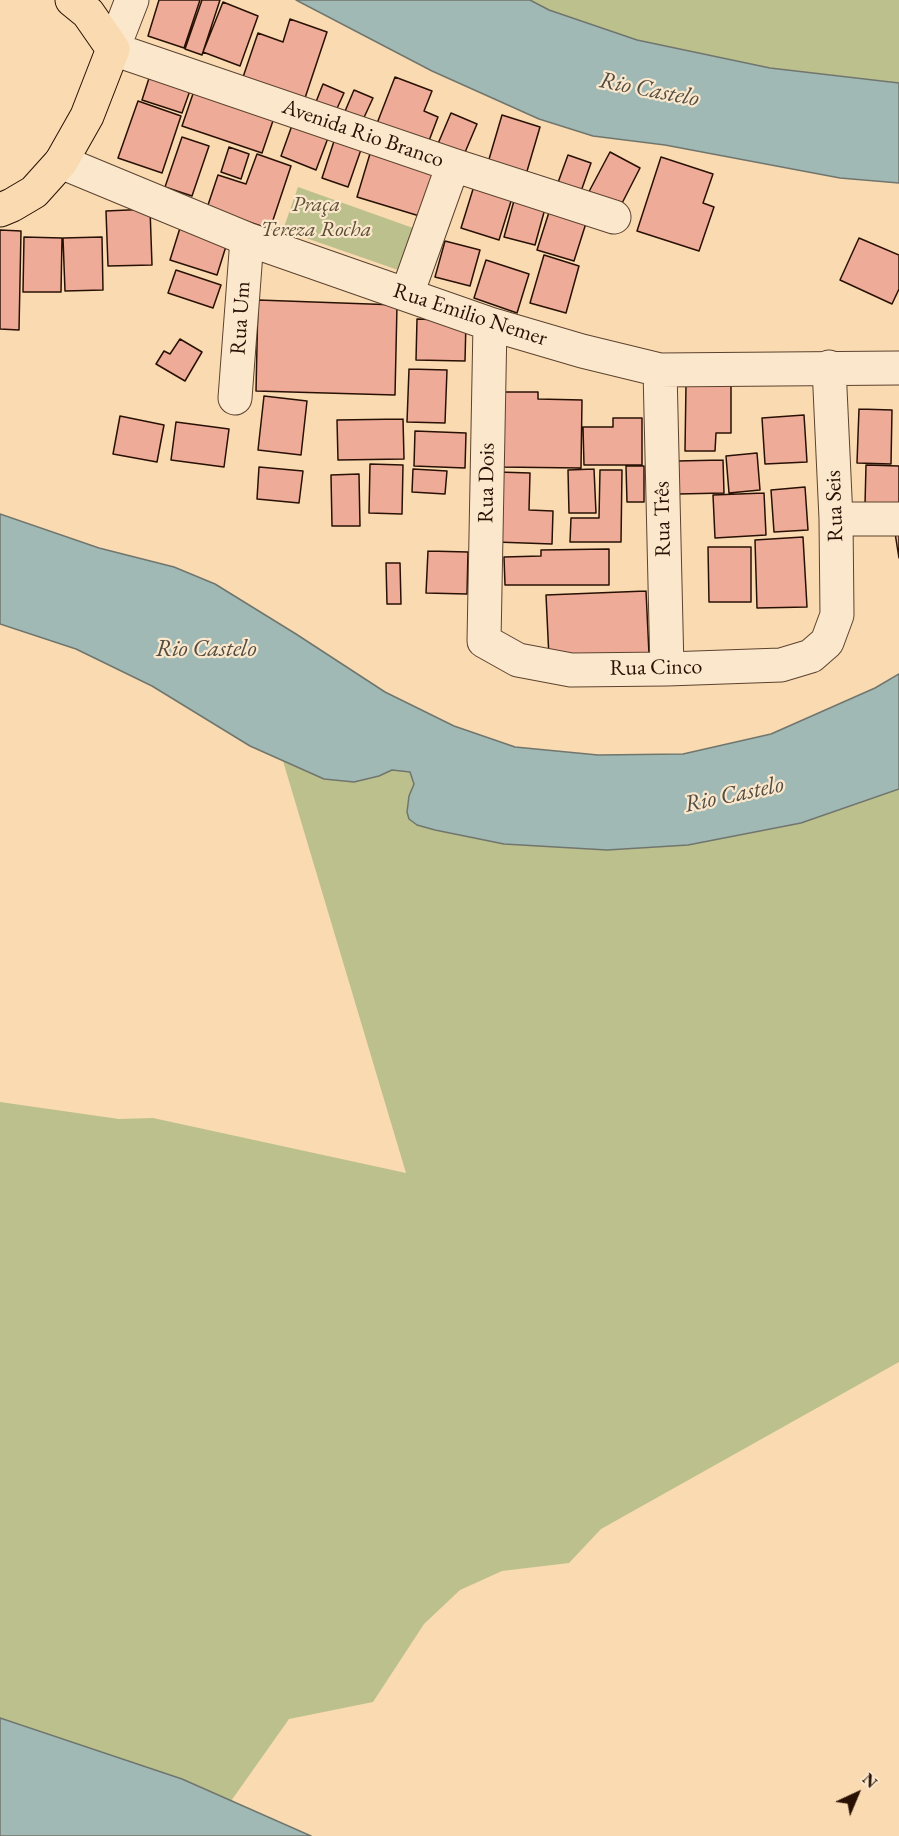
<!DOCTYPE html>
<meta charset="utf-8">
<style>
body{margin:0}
#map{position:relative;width:899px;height:1836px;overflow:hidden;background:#f9dab1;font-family:"EB Garamond",serif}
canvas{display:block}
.north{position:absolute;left:827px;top:1764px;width:60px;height:60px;-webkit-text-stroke:4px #fbe7cc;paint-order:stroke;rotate:44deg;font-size:16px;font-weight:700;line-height:24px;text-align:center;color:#281104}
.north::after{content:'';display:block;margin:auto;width:21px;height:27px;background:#281104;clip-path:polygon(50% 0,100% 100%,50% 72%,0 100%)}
</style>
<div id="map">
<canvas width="899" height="1836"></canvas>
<div class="north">N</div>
</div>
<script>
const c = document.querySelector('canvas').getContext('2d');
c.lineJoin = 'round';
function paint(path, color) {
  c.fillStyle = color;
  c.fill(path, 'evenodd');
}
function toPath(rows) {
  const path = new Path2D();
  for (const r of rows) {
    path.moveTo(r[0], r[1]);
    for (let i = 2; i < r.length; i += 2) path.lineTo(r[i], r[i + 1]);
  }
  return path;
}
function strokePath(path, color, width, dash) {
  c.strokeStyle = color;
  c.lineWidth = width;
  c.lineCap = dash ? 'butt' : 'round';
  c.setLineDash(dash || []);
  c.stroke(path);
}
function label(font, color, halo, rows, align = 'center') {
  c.font = font + ' "EB Garamond",serif';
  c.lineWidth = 4.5;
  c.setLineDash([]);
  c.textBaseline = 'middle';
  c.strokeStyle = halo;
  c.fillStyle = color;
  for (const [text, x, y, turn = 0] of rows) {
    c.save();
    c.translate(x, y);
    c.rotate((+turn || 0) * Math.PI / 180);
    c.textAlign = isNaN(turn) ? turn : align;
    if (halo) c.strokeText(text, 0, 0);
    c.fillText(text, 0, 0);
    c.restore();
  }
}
paint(toPath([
 [530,0,899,0,899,83,770,68,637,40,549,10],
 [298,187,413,228,398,270,283,230],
 [283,761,324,779,353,782,379,776,392,770,410,772,414,784,409,796,417,825,435,830,504,844,607,850,688,845,801,823,899,789,899,1362,601,1529,569,1563,502,1571,460,1590,424,1624,373,1702,289,1719,231,1801,182,1779,0,1718,0,1102,119,1119,153,1118,406,1173]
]), '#bcc08c');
const water = toPath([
 [296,0,530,0,549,10,637,40,770,68,899,83,899,183,840,178,665,145,593,136,539,119,432,71,296,0],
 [0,514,99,548,174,567,215,584,296,634,385,692,454,726,515,747,598,755,683,754,771,734,875,688,899,674,899,789,801,823,688,845,607,850,504,844,435,830,417,825,409,819,407,812,409,796,414,784,410,772,392,770,379,776,354,782,324,779,250,746,152,686,76,649,0,624,0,514],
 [0,1718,182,1779,311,1836,0,1836,0,1718]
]);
paint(water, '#a0b9b4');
strokePath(water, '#70766e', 1.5);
const building = toPath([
 [159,0,200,0,184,48,148,36,159,0],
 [202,0,220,0,202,55,185,49,202,0],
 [223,2,258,16,240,66,203,52,223,2],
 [290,19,327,32,302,107,240,86,258,33,283,42,290,19],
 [151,72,192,85,182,113,142,100,151,72],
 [395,77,432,91,424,111,438,117,427,146,376,126,395,77],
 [197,82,277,109,262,153,182,126,197,82],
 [323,84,344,93,334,115,314,107,323,84],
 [354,90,373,98,361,124,343,116,354,90],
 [138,101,181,116,162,173,118,158,138,101],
 [451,113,477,124,463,157,437,146,451,113],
 [502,115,540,127,525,178,487,166,502,115],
 [295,117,331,130,316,170,281,156,295,117],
 [337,132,364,141,348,187,322,178,337,132],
 [182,137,209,146,192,196,165,187,182,137],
 [229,147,249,154,241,179,221,172,229,147],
 [372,147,441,169,426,218,357,197,372,147],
 [610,152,640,168,615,217,584,201,610,152],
 [257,154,291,166,270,229,207,208,218,175,246,184,257,154],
 [568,155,591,163,579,197,556,188,568,155],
 [661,157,713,174,703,203,714,207,699,251,637,231,661,157],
 [474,186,512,198,499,240,461,228,474,186],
 [515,197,546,205,535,245,504,237,515,197],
 [150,209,152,265,108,266,106,211,150,209],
 [550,209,587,220,574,261,537,250,550,209],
 [180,228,227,243,217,275,170,260,180,228],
 [0,230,21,231,19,330,0,329,0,230],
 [24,237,62,238,61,292,23,292,24,237],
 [102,237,103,290,65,291,63,238,102,237],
 [859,238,899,255,899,289,892,304,840,280,859,238],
 [445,241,480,250,470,286,435,277,445,241],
 [544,255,579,266,566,313,530,303,544,255],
 [486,260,529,274,517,313,474,298,486,260],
 [176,270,221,285,213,308,168,293,176,270],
 [258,300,397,305,395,395,256,391,258,300],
 [417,319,466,321,465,361,416,360,417,319],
 [180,339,202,352,185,381,156,364,164,351,170,354,180,339],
 [409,369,447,370,445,423,407,422,409,369],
 [686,384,731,385,731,433,716,433,715,451,685,451,686,384],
 [500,392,538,392,538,399,582,400,581,468,499,467,500,392],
 [264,396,307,401,301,455,258,450,264,396],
 [859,409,892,410,891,464,857,463,859,409],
 [804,415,807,462,765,464,762,418,804,415],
 [120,416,164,425,157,462,113,454,120,416],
 [613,418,642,418,642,465,584,465,583,427,613,427,613,418],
 [403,419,404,459,338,460,337,420,403,419],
 [176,422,229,429,224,467,171,460,176,422],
 [415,431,466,433,465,468,414,466,415,431],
 [757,453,760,490,729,493,726,456,757,453],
 [723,460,724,493,678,494,677,461,723,460],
 [370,464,403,465,402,514,369,513,370,464],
 [866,465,899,466,899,506,865,505,866,465],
 [626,466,644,466,644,502,627,502,626,466],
 [259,467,303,471,299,503,257,499,259,467],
 [413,469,447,471,445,494,412,492,413,469],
 [594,469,596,513,569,513,568,470,594,469],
 [600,470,622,470,621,542,570,542,571,518,599,518,600,470],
 [498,472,530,473,529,510,553,511,552,544,496,542,498,472],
 [359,474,360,526,332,526,331,475,359,474],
 [805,487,808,530,774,532,771,490,805,487],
 [764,493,766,535,715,538,713,495,764,493],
 [899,532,899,558,895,533,899,532],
 [803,537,807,607,757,608,755,540,803,537],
 [708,547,751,547,751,602,709,602,708,547],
 [609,549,609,585,505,585,504,557,541,556,541,550,609,549],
 [428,551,468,552,467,594,426,593,428,551],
 [386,563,400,563,401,604,387,604,386,563],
 [646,591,649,654,549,658,546,595,646,591]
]);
paint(building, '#eeac98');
strokePath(building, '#281104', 1.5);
const minor = toPath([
 [132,0,113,49,453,165,614,217],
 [61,162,247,239,490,324,582,351,660,370,899,368],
 [407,294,453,165],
 [490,324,484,641,518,660,571,670,667,669,781,665,811,656,827,642,837,615,836,519,829,367],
 [660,370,667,669],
 [235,398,247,239],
 [836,519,899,519]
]);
const major = toPath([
 [0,210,12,205,34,192,61,162,87,116,113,49,88,13,72,0]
]);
strokePath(minor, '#5c432f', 35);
strokePath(major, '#281104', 35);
strokePath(minor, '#fbe7cc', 33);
strokePath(major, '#f9dab1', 33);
label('22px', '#281104', '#fbe7cc', [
 ["Avenida Rio Branco",363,134,19],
 ["Rua Emilio Nemer",470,315,18],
 ["Rua Um",241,318,-86],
 ["Rua Dois",487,483,-89],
 ["Rua Seis",835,506,-92],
 ["Rua Três",663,519,-91],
 ["Rua Cinco",656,668,-1]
]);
label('italic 22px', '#5c4e34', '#fbe7cc', [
 ["Praça",316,205],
 ["Tereza Rocha",316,230]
]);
label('italic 24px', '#524c42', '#fbe7cc', [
 ["Rio Castelo",649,90,11],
 ["Rio Castelo",206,649],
 ["Rio Castelo",734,795,-12]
]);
</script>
